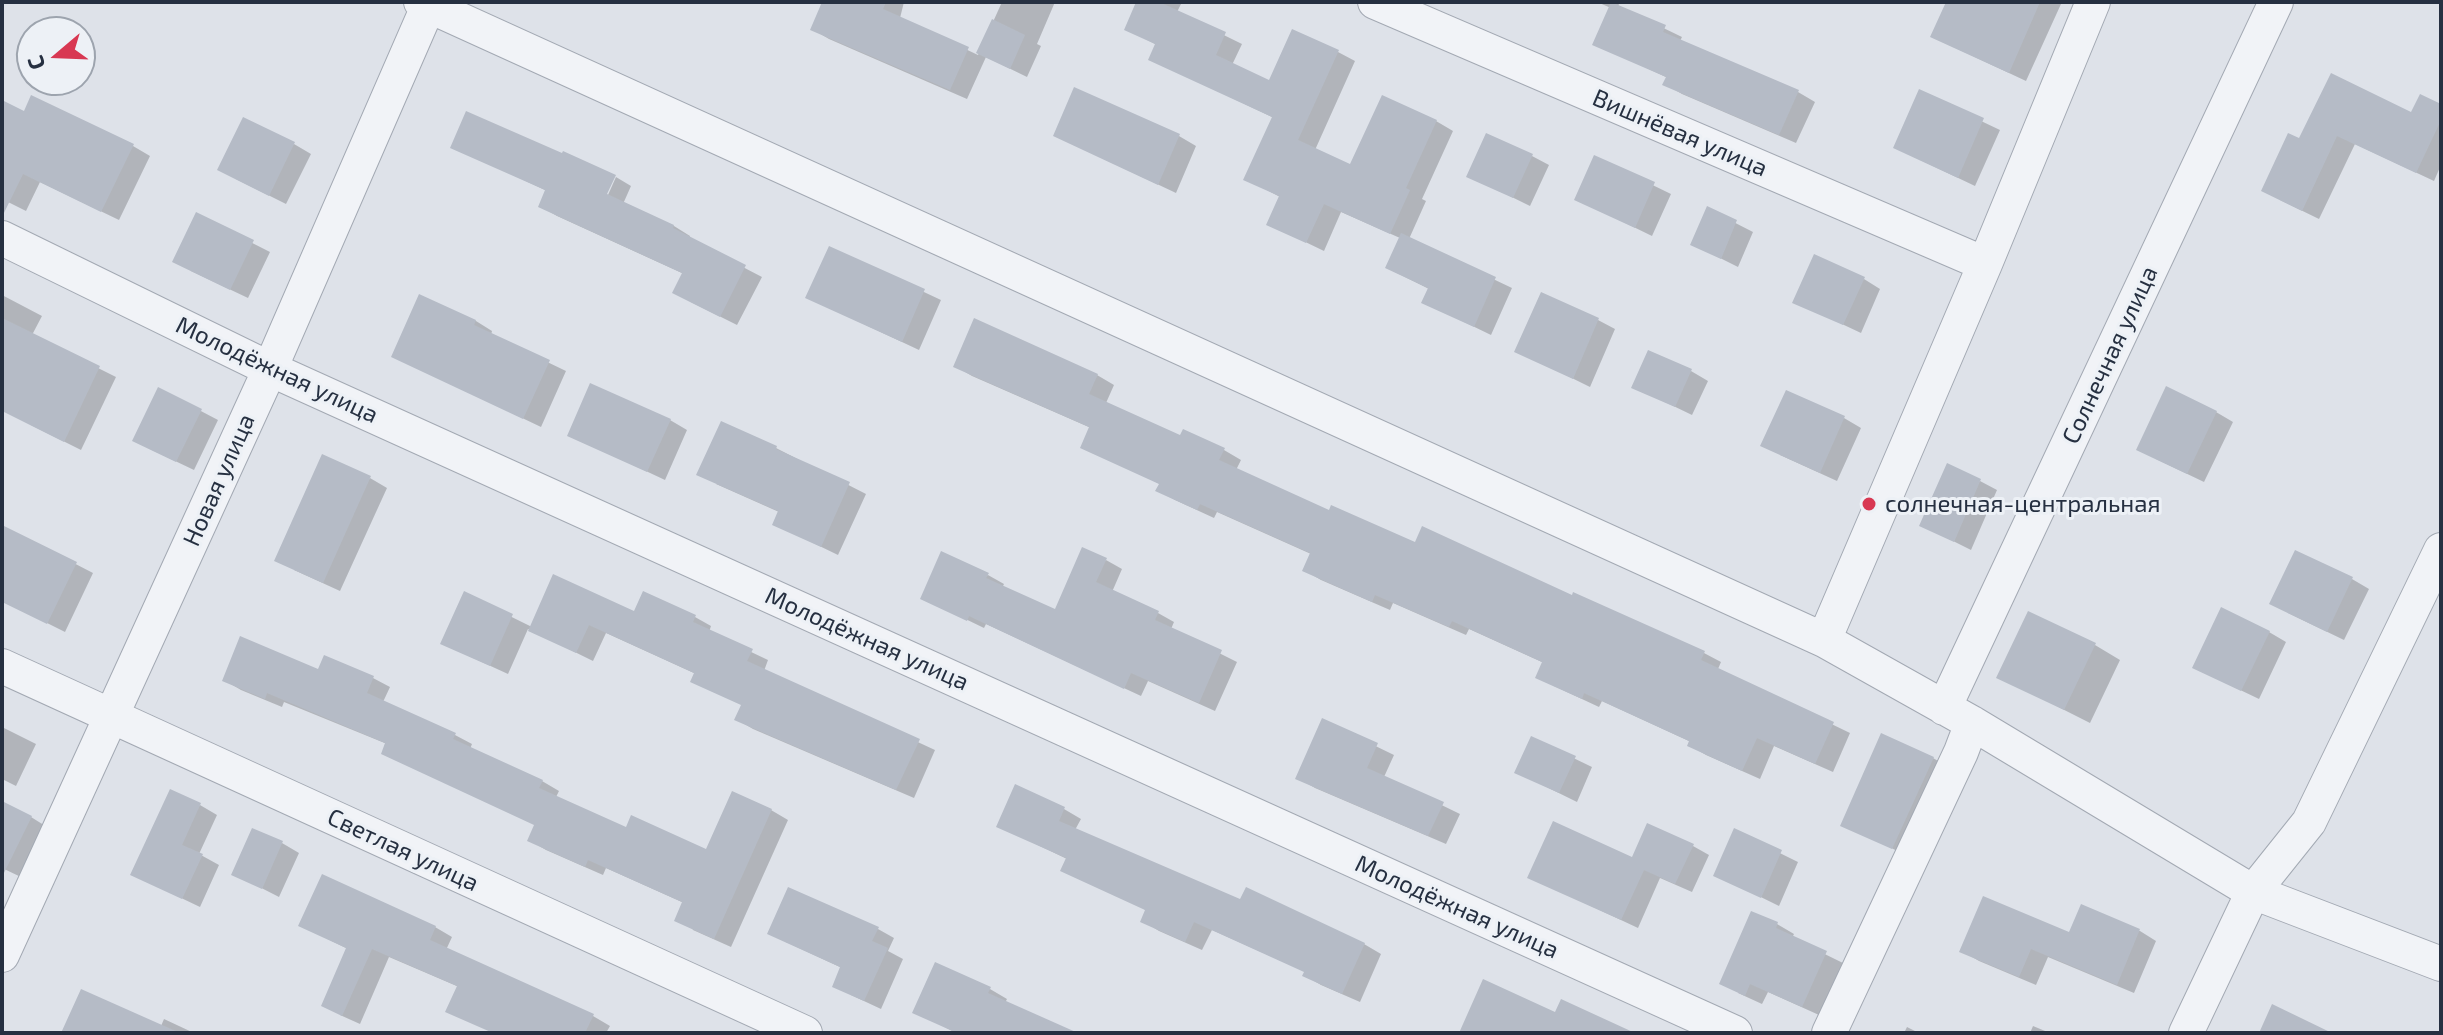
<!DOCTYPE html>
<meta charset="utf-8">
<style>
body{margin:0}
#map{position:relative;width:2443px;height:1035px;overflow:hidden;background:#dee2e9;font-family:"Exo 2",sans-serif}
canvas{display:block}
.frame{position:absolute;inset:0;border:4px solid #263041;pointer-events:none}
.north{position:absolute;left:16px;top:16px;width:80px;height:80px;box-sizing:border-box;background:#edf1f6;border:2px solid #9da4ae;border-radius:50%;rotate:251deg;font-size:22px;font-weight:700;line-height:32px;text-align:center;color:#263041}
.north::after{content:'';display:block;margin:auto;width:28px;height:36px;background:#d83852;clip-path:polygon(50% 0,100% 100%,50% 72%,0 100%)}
</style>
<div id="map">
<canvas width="2443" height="1035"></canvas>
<div class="frame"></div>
<div class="north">С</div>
</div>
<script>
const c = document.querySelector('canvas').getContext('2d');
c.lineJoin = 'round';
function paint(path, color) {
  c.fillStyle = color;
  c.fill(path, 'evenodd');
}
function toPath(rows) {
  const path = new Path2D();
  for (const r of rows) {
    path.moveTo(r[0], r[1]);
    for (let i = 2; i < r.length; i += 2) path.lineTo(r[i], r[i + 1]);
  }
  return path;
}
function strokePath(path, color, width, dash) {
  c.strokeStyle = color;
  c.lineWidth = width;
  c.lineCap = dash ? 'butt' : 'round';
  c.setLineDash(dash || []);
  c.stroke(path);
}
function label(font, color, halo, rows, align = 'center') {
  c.font = font + ' "Exo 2",sans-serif';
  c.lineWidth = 6;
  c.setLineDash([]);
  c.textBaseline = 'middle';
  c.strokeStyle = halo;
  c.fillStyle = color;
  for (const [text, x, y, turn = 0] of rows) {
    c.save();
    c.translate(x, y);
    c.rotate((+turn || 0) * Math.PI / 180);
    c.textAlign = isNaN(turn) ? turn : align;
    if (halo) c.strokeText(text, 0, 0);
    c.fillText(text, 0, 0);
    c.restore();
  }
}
paint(toPath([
 [824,2,904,2,900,18,978,55,1002,2,1055,2,1037,44,1041,46,1027,77,986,57,967,99,829,39,812,29],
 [1131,2,1182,2,1177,12,1242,44,1232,65,1270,82,1338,52,1355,61,1315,150,1351,166,1436,121,1453,131,1422,199,1426,201,1409,239,1512,288,1491,335,1423,302,1429,289,1387,268,1400,238,1341,212,1324,251,1268,224,1280,197,1246,179,1274,118,1150,59,1157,45,1126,29,1137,5],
 [1597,2,1620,2,1618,6,1682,37,1680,41,1798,92,1815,102,1796,143,1682,94,1665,84,1668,78,1595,44,1611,8],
 [1948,2,2058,2,2061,4,2026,81,1932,37],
 [1075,90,1179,136,1196,146,1176,193,1072,144],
 [1920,92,2000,130,1975,186,1895,148],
 [2,103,25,114,133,146,150,156,119,220,40,182,26,211,2,199],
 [2441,106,2441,165,2434,181,2355,144,2319,219,2280,200,2300,141,2412,115],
 [294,144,311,154,286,204,236,179],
 [453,147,604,204,616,177,631,186,623,204,674,226,690,236,689,239,762,277,737,325,691,302,684,274,557,216,540,206,547,191],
 [1532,156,1549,165,1530,206,1469,176],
 [1595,157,1671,194,1652,236,1576,199],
 [1708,209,1753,232,1738,267,1710,253],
 [197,215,270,252,248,298,191,271],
 [830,248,941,300,919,350,808,298],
 [1864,279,1880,289,1861,333,1795,302],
 [2,295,42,316,32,335,116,377,81,450,31,425,2,368],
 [420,296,476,321,492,331,491,335,566,371,541,427,411,365],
 [1598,320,1615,329,1590,387,1517,351],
 [955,366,1097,375,1114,385,1106,403,1181,437,1224,450,1241,460,1236,470,1330,512,1416,545,1573,598,1574,595,1704,653,1721,662,1718,669,1850,733,1833,772,1774,746,1760,779,1706,755,1689,745,1691,742,1602,701,1599,707,1554,686,1544,663,1469,629,1466,635,1393,603,1390,610,1321,580,1304,570,1311,554,1217,512,1214,518,1175,500,1158,491,1160,484,1082,447,1091,428,972,376],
 [1691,371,1708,381,1692,415,1634,387],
 [159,389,218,420,194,470,152,450],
 [2216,412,2233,422,2204,482,2156,459],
 [1844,418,1861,428,1837,481,1780,455],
 [670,420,687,430,665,480,569,435],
 [776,448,866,494,838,555,774,524,779,512,716,484],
 [370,478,387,488,340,591,294,570],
 [1980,481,1997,490,1971,550,1921,525],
 [2,526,93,573,65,632,29,614,2,592],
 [1106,560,1122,569,1112,592,1158,613,1174,622,1171,629,1237,662,1215,711,1148,681,1141,696,986,624,984,628,922,598,988,575,1004,584,1002,588,1056,612],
 [2352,579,2369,589,2344,640,2288,613],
 [465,594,532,627,635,614,695,617,711,626,709,632,768,660,764,671,935,750,914,798,753,729,736,719,742,705,696,674,606,633,593,661,528,629,508,674,460,652],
 [2269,632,2286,642,2259,699,2211,676],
 [2095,645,2120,660,2090,723,1999,677],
 [319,672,373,678,390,687,383,702,455,735,472,744,470,749,542,781,559,791,556,797,627,829,707,851,771,810,788,820,731,947,693,930,684,903,606,868,603,875,546,850,529,840,536,825,387,744,284,702,282,707,241,690,224,680],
 [1324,721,1394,755,1384,777,1460,814,1446,844,1315,788,1298,778],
 [2,727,36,744,16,786,2,779],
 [1532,738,1592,767,1577,802,1516,772],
 [1933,758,1950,768,1910,857,1843,825],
 [200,805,217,815,199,854,219,865,200,907,133,875],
 [1064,809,1081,819,1075,830,1242,902,1364,944,1381,954,1360,1002,1321,985,1304,975,1306,972,1212,930,1202,950,1159,931,1143,921,1147,911,1067,859,998,826],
 [2,817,31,817,47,827,23,878,2,868],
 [1735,831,1798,862,1779,906,1716,875],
 [282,843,299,853,279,897,234,874],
 [1693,846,1709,855,1692,892,1660,878,1638,928,1529,877,1633,859],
 [2082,907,2140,931,2156,941,2134,993,2048,957,2036,985,1979,961,1962,951,2071,934],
 [1777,924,1794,934,1792,938,1843,963,1819,1015,1768,992,1762,1004,1738,993],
 [301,926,435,927,452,937,446,950,593,1016,610,1026,606,1033,494,1033,459,987,389,957,360,1024,340,1015,348,949],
 [878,929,894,938,888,951,903,959,881,1009,851,995,842,968,786,942],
 [990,989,1007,999,1005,1003,1069,1033,956,1033,915,1012],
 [164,1019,194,1033,66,1033,161,1026],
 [2033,1026,2050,1033,2030,1033],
 [1907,1027,1919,1033,1904,1033]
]), '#0003');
paint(toPath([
 [822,2,886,2,883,9,969,47,950,90,810,30],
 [1136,2,1159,2,1226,32,1216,55,1269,80,1292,29,1339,50,1298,140,1350,164,1382,95,1437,120,1406,188,1410,190,1390,234,1324,204,1306,243,1266,225,1279,196,1243,180,1272,117,1148,60,1155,44,1124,30],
 [1611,2,1666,25,1663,32,1799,90,1779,135,1662,85,1666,77,1592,45],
 [1946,2,2040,2,2009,73,1930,37],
 [992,19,1025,35,1010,69,976,53],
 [2331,73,2411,112,2420,94,2441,104,2441,120,2416,173,2337,136,2302,211,2261,191,2288,133,2299,138],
 [1074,87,1180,134,1158,185,1053,136],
 [1919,89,1984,118,1958,178,1893,148],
 [31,95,134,144,101,212,23,174,2,217,2,100,24,111],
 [466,111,562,153,563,151,616,175,607,194,674,225,673,228,746,265,720,317,672,293,682,273,538,207,545,190,450,148],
 [243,117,295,142,269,196,217,170],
 [1486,133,1533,154,1513,198,1466,177],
 [1594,155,1655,182,1635,228,1574,200],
 [1707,206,1737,220,1721,259,1690,245],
 [196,212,254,240,230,290,172,262],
 [1401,233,1496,277,1474,327,1421,303,1428,288,1385,268],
 [829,246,925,289,902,342,805,298],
 [1814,254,1865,277,1843,325,1792,303],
 [1541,292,1599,318,1573,379,1514,352],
 [419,294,476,320,474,325,550,360,523,419,391,357],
 [2,318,100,366,64,442,2,411],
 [974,318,1098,374,1089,394,1180,435,1183,429,1225,448,1219,460,1329,510,1331,505,1415,542,1422,526,1572,595,1573,592,1705,651,1701,660,1834,722,1815,764,1757,738,1742,771,1687,746,1689,741,1584,693,1582,699,1535,678,1542,662,1452,621,1449,627,1375,595,1372,602,1302,571,1310,553,1200,504,1197,510,1155,491,1159,484,1080,448,1089,427,953,367],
 [1648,350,1692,369,1675,407,1631,388],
 [590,383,671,419,647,472,567,436],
 [2166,386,2217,411,2187,474,2136,450],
 [158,387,202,409,176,462,132,441],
 [1786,390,1845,416,1820,473,1760,446],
 [721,421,777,446,776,449,850,482,821,547,772,525,778,511,696,475],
 [322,454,371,476,323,583,274,561],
 [1947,463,1981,479,1954,542,1919,526],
 [2,525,77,562,47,624,2,602],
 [1082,547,1107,558,1096,582,1159,611,1155,620,1222,650,1199,703,1131,673,1124,689,969,616,967,621,920,599,941,551,989,573,986,578,1055,609],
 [2295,550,2353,577,2327,632,2269,604],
 [553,574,634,611,643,591,696,615,693,622,753,649,747,661,920,739,896,790,734,720,741,705,690,682,694,673,589,625,576,653,528,631],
 [464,591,513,614,490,666,440,644],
 [2221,607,2270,631,2241,691,2192,668],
 [2028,611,2096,643,2064,710,1996,678],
 [240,636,318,669,324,655,374,676,367,693,456,733,453,739,543,780,539,788,626,827,631,815,706,849,732,791,772,809,714,939,674,921,682,902,588,860,585,867,527,841,534,825,381,754,385,743,267,693,265,699,222,681],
 [1322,718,1378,743,1367,768,1444,802,1428,836,1295,779],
 [1881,733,1934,757,1892,849,1840,826],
 [1531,736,1576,756,1559,793,1514,773],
 [1015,784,1065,807,1059,821,1240,899,1246,887,1365,943,1342,994,1302,976,1304,972,1194,922,1185,942,1140,922,1145,910,1060,871,1066,858,996,827],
 [170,789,201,803,182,845,203,854,182,899,130,875],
 [2,801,32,816,2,877],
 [1553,821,1632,857,1647,823,1694,844,1675,884,1644,870,1621,920,1527,878],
 [252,828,283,841,262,889,231,875],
 [1734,828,1782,850,1761,898,1713,876],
 [322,874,436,926,430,940,594,1014,585,1033,493,1033,445,1012,457,986,372,949,342,1016,321,1006,346,948,298,926],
 [788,887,879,927,872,941,888,948,864,1001,832,987,840,967,767,934],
 [1983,896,2069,932,2081,904,2140,929,2117,985,2031,949,2019,977,1959,952],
 [1751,911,1778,922,1776,928,1827,951,1802,1007,1750,984,1745,996,1719,984],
 [935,962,991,987,988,993,1078,1033,957,1033,912,1013],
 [1483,979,1555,1012,1561,999,1635,1033,1459,1033],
 [81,989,180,1033,61,1033],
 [2272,1004,2332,1033,2259,1033]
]), '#b5bbc6');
const street = toPath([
 [421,2,1824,640,1972,723,2253,892,2441,964],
 [1375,2,1985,264],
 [2,238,270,369,1735,1033],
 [1824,640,1985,264,2093,2],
 [2,666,805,1033],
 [1944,708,2276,2],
 [2,955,270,369,430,2],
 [1829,1033,1961,752,1972,723],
 [2186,1033,2253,892,2309,822,2441,550]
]);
strokePath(street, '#a3a9b3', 36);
strokePath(street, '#f1f3f7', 34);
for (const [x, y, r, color] of [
 [1869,504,8,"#d83852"]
]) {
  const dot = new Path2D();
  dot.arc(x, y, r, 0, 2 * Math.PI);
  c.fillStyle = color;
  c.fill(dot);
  strokePath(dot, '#edf1f6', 3);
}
label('24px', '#263041', '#edf1f6', [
 ["Вишнёвая улица",1680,133,23],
 ["Солнечная улица",2110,355,-65],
 ["Молодёжная улица",277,370,25],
 ["Новая улица",219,480,-66],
 ["Молодёжная улица",867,639,24],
 ["Светлая улица",403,850,25],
 ["Молодёжная улица",1457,907,24]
]);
label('24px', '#263041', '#edf1f6', [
 ["солнечная-центральная",1885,504]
], 'left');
</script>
